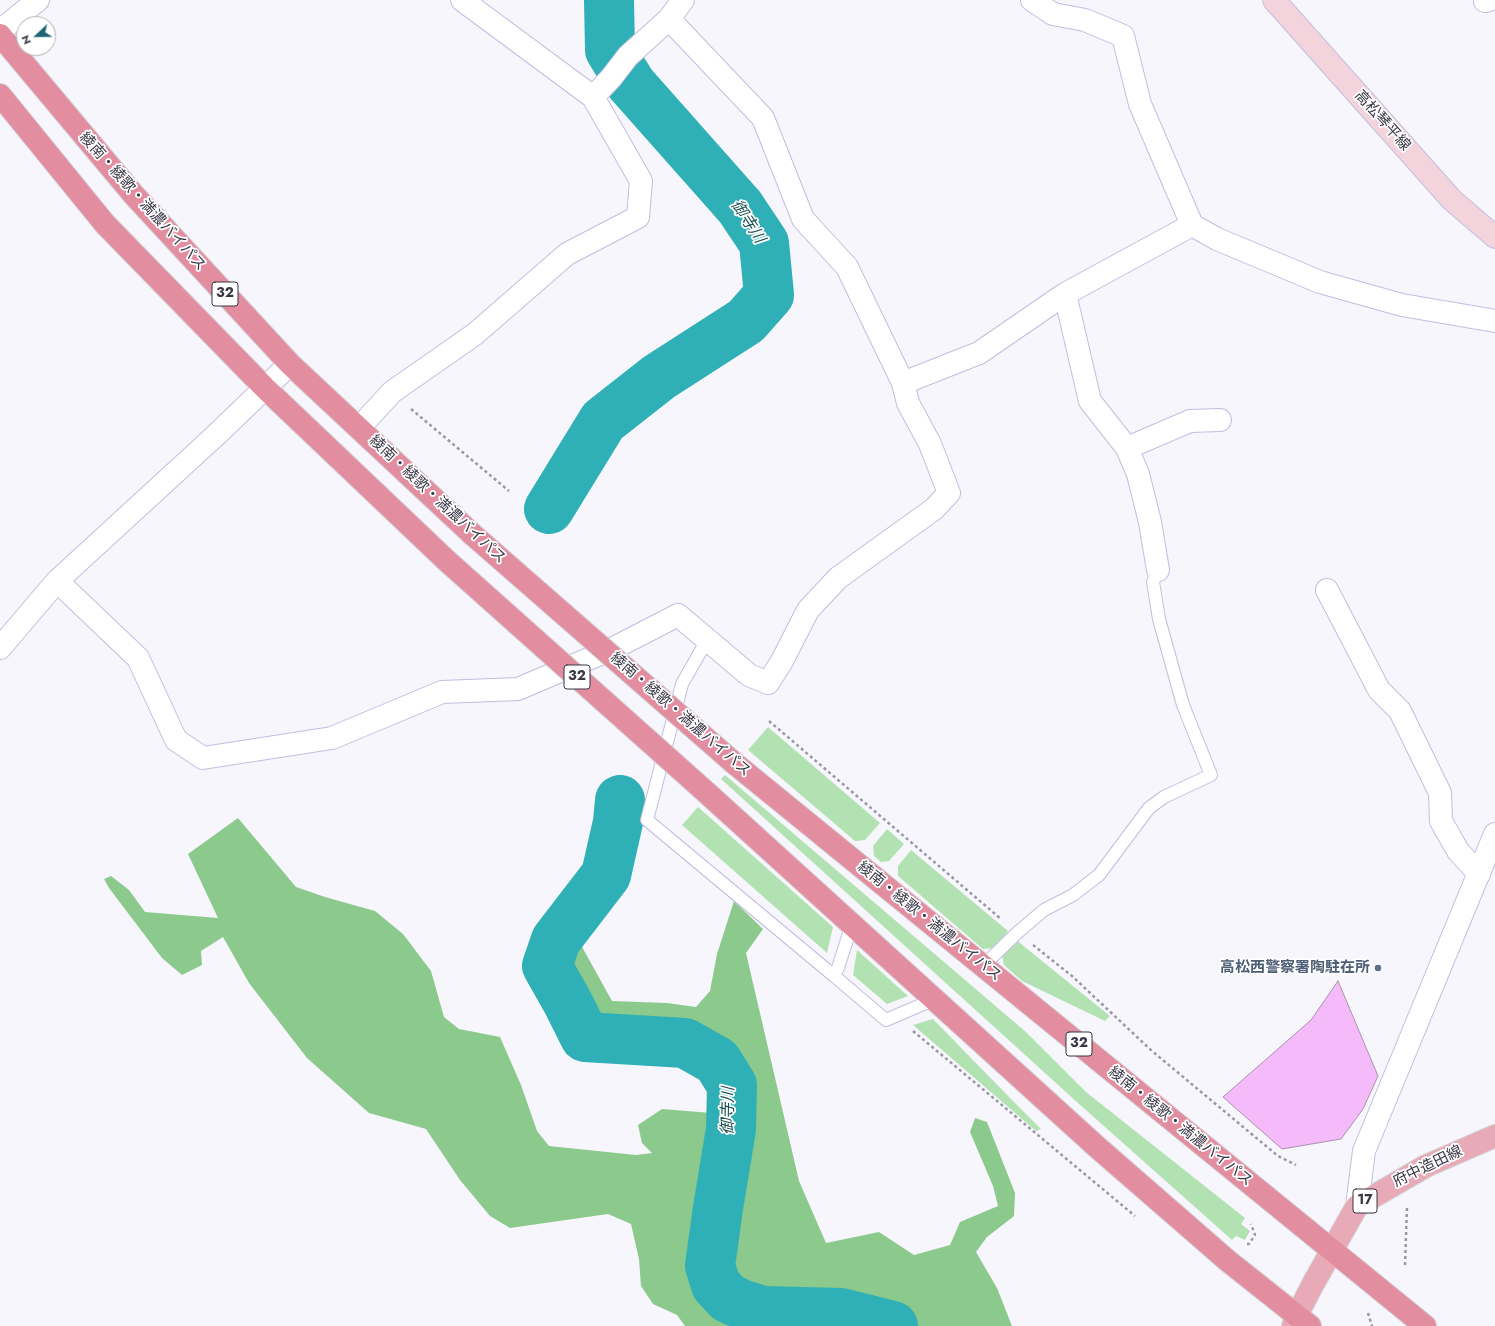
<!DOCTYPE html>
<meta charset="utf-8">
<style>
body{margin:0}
#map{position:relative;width:1495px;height:1326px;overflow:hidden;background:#f7f6fd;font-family:Jost,sans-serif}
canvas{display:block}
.north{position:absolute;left:16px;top:16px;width:40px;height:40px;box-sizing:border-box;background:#fff;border:1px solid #b0afb5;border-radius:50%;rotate:248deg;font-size:11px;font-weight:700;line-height:16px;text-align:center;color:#393745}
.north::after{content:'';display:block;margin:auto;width:14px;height:18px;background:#1f6675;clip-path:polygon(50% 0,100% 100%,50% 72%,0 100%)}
</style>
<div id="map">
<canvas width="1495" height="1326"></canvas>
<div class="north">N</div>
</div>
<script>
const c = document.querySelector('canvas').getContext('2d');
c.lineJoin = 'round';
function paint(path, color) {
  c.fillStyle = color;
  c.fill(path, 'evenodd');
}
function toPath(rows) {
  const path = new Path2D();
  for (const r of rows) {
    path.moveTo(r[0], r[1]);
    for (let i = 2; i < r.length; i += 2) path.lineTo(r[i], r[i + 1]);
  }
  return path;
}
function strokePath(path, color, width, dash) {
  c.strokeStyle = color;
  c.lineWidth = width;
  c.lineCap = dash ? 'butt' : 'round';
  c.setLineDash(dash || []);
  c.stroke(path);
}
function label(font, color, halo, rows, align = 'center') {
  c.font = font + ' Jost,"Noto Sans JP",sans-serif';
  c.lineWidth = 3.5;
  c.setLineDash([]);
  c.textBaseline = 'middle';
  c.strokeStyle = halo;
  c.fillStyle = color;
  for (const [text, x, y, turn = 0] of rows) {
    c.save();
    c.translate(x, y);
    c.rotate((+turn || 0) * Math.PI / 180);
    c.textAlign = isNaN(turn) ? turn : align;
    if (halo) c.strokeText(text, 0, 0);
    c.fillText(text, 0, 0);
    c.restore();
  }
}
paint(toPath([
 [768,727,880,823,865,840,855,841,748,750],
 [725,775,1026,1032,1086,1092,1245,1218,1241,1224,1250,1231,1245,1240,1236,1236,1232,1240,1078,1103,721,779],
 [698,807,833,927,827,953,682,825],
 [887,829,904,844,889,861,881,862,874,856,873,846],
 [911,850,1008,931,994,948,983,949,898,876,898,866],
 [1015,939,1110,1016,1105,1021,1022,981,1004,965,1002,955],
 [857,950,908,996,887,1004,853,975],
 [933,1019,1010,1098,1041,1129,1036,1131,913,1025]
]), '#b3e2b2');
paint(toPath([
 [238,818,296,887,325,897,375,911,403,934,431,971,444,1017,459,1029,500,1037,521,1085,537,1131,549,1146,636,1155,652,1153,642,1143,638,1125,662,1109,724,1114,705,1264,712,1290,729,1308,760,1318,840,1319,872,1326,685,1326,677,1315,653,1304,641,1286,639,1259,631,1224,608,1214,510,1228,490,1216,460,1180,426,1129,369,1113,307,1058,249,983,223,937,201,951,202,965,182,975,162,958,109,888,104,879,111,876,129,890,145,912,218,918,188,854],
 [734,901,763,929,746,953,799,1181,826,1243,879,1232,914,1255,950,1245,960,1222,998,1206,993,1186,970,1132,975,1118,987,1122,1015,1193,1014,1216,987,1237,976,1252,997,1288,1012,1326,908,1326,904,1323,841,1306,764,1306,734,1295,722,1284,715,1264,736,1130,739,1083,722,1058,687,1036,589,1031,577,1005,554,965,560,946,581,945,612,1001,667,1003,696,1007,710,991,717,954]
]), '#8cc98c');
strokePath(toPath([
 [549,509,603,421,659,377,746,321,769,295,764,243,740,207,631,84,610,50,609,0],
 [620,800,618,822,606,875,556,940,547,966,568,1003,585,1037,685,1043,717,1061,732,1085,731,1129,718,1208,710,1266,716,1285,728,1298,741,1304,763,1311,841,1313,893,1326]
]), '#2fb0b6', 50);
const building = toPath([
 [1338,981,1378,1076,1363,1109,1341,1139,1282,1149,1223,1097,1311,1020,1338,981]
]);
paint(building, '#f5bafa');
strokePath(building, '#aa91ac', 1);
const service = toPath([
 [707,640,682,684,647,820,833,975,838,968,852,924],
 [983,966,1017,933,1044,910,1073,895,1099,875,1149,808,1164,797,1211,775,1183,705,1159,619,1153,582,1158,570],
 [833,975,886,1020,935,999]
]);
const minor = toPath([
 [462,0,593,97,611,78,628,56,669,19,683,0],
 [1032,0,1053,14,1085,20,1123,36,1140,104,1192,225,1217,239,1320,282,1402,305,1495,321],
 [1485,1,1489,0],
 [669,19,763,118,803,219,847,267,903,383],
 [0,31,38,0],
 [1065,294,1090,401,1127,448,1138,474,1150,522,1158,570],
 [359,428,392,392,475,334,567,254,638,217,641,181,593,97],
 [1127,448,1190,421,1220,420],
 [57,581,138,658,176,740,203,758,332,738,442,692,518,689,612,649,678,615,749,675,768,683,782,661,808,610,838,578,934,509,949,493,930,444,908,403,903,383,979,353,1065,294,1192,225],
 [1327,590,1379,690,1400,711,1440,793,1441,821,1458,851,1479,874],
 [0,648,57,581,215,436,290,364]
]);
const tertiary = toPath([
 [1357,1206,1364,1151,1495,834]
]);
const secondary = toPath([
 [1274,0,1452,200,1495,237]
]);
const primary = toPath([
 [1293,1326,1297,1315,1313,1284,1357,1206,1426,1166,1495,1136]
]);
const trunk = toPath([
 [0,35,133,194,290,364,472,534],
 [0,95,105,224,265,388,447,561],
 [734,763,1425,1326],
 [707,793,1097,1147,1228,1261,1310,1326]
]);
strokePath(service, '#c3bde0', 14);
strokePath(minor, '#c3bde0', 24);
strokePath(tertiary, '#c3bde0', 24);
strokePath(secondary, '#c3bde0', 24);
strokePath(primary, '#d3d3d6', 24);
strokePath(trunk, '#d3d3d6', 24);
strokePath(toPath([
 [411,409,509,491],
 [769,721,1001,919],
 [1033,945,1072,976,1152,1051,1278,1156,1296,1165],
 [913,1031,1135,1216],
 [1247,1244,1249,1244,1255,1235,1251,1224],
 [1405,1265,1407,1207],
 [1368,1313,1372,1326]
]), '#9a98a3', 2.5, [3, 3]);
strokePath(service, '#fff', 12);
strokePath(minor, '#fff', 22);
strokePath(tertiary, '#fff', 22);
strokePath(secondary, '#f4d4dc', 22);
strokePath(primary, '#e9aab8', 22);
strokePath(trunk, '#e28ea0', 22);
const trunkBridge = toPath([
 [472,534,734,763],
 [447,561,707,793]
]);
strokePath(trunkBridge, '#d3d3d6', 24, []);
strokePath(trunkBridge, '#e28ea0', 22);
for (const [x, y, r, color] of [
 [1378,968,4,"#5c6f8a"]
]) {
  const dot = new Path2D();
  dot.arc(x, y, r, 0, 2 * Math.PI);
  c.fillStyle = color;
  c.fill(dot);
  strokePath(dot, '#fff', 1.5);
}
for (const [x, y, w] of [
 [225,294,26],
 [577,677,26],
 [1079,1044,26],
 [1365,1201,24]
]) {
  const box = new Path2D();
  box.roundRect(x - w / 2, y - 12, w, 24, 3);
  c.fillStyle = '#fff';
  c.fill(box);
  strokePath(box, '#393745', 1);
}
label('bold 14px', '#393745', null, [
 ["32",225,294],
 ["32",577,677],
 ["32",1079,1044],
 ["17",1365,1201]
]);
label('15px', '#393745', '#fff', [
 ["高松琴平線",1382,121,48],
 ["綾南・綾歌・満濃バイパス",142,202,48],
 ["綾南・綾歌・満濃バイパス",437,500,43],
 ["綾南・綾歌・満濃バイパス",680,715,41],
 ["綾南・綾歌・満濃バイパス",929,922,39],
 ["綾南・綾歌・満濃バイパス",1180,1127,39],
 ["府中造田線",1428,1167,-26]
]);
label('bold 15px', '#4e5e75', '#fff', [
 ["高松西警察署陶駐在所",1370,968]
], 'right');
label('italic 16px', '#1a4f51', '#fff', [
 ["御寺川",747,222,57],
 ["御寺川",729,1111,-89]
]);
</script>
